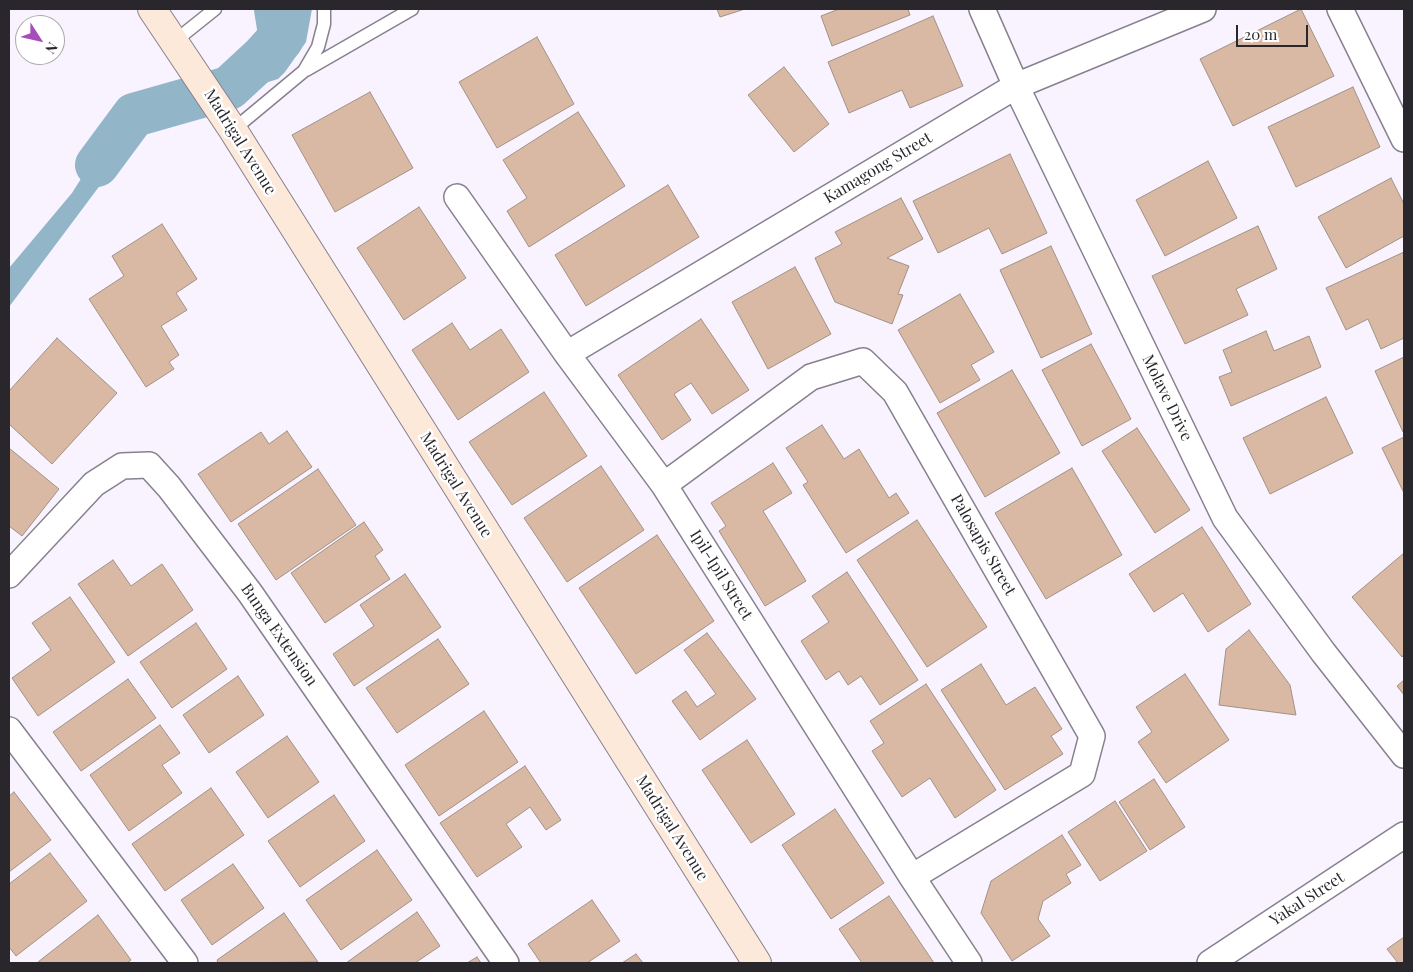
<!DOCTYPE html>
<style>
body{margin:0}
#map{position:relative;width:1413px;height:972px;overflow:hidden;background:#f8f3fe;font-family:"Playfair Display",serif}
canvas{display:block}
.frame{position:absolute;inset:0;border:10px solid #29262c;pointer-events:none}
.north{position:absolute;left:15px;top:15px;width:50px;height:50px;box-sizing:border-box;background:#fff;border:1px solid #a9a8ab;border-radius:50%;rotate:125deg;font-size:14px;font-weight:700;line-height:20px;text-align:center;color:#29262c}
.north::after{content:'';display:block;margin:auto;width:18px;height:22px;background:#a64db9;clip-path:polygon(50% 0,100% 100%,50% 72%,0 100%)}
.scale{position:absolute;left:1236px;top:25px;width:72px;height:22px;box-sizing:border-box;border:2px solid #29262c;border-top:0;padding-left:6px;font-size:15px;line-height:18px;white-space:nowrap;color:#29262c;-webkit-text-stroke:4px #fff;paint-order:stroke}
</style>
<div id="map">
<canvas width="1413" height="972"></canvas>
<div class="frame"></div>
<div class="north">N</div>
<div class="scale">20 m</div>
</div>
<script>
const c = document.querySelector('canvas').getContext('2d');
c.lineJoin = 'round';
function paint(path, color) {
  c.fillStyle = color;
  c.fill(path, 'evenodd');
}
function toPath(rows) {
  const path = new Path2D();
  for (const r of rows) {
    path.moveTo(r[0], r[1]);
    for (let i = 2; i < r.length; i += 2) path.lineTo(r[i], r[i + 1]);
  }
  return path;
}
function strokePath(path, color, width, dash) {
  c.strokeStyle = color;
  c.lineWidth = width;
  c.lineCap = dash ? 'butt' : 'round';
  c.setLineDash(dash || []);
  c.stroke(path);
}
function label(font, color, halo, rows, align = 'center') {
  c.font = font + ' "Playfair Display",serif';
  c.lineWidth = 5;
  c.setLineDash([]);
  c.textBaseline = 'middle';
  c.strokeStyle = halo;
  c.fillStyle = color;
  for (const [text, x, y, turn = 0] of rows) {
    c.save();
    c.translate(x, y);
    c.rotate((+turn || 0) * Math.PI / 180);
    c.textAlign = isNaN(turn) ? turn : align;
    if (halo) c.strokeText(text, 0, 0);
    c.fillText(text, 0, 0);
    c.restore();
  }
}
paint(toPath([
 [264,9,312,9,306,42,285,72,278,79,252,87,234,56,259,28],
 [187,88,193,113,153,126,98,188,9,307,9,268,72,193,113,128]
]), '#92b5c8');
strokePath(toPath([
 [97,165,134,115,229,88,281,40,276,9]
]), '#92b5c8', 44);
const building = toPath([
 [717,9,745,9,720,17,717,9],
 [839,9,908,9,910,15,832,46,821,16,839,9],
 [1301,9,1334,76,1233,126,1200,59,1301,9],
 [933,16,963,86,910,108,902,90,849,113,828,62,933,16],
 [537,37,574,104,497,148,459,82,537,37],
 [784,67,829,124,794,152,748,95,784,67],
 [1353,87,1380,147,1296,187,1268,127,1353,87],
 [370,92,413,168,335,212,292,135,370,92],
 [578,112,625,186,529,247,507,211,527,198,503,160,578,112],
 [1010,154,1047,233,1002,254,989,228,938,253,913,201,1010,154],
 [1208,161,1237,218,1165,256,1136,200,1208,161],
 [1391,178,1404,204,1404,236,1346,268,1318,217,1391,178],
 [668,185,699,237,586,306,555,255,668,185],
 [901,198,923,239,887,258,909,266,898,294,903,295,892,324,835,302,815,258,842,244,835,232,901,198],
 [419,207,466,278,404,320,357,248,419,207],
 [162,224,197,279,176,293,187,310,161,326,179,355,169,362,174,369,146,387,89,299,124,276,112,256,162,224],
 [1258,226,1277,269,1236,289,1248,315,1185,344,1152,276,1258,226],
 [1051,246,1092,334,1041,358,1000,270,1051,246],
 [1404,252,1404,338,1381,349,1368,319,1346,330,1326,288,1404,252],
 [795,267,831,334,768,369,732,302,795,267],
 [960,294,994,352,971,365,980,380,940,403,898,330,960,294],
 [701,319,749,390,712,414,691,383,674,394,691,420,662,440,618,375,701,319],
 [452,323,470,350,501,329,529,372,458,420,412,350,452,323],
 [1266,331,1274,351,1309,336,1321,367,1231,406,1219,377,1232,372,1223,350,1266,331],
 [57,338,117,393,52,464,9,424,9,391,57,338],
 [1091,344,1131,419,1082,446,1042,370,1091,344],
 [1404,357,1404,431,1403,432,1375,371,1404,357],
 [1012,370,1060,453,985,497,937,413,1012,370],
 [544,392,587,456,512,505,469,442,544,392],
 [1326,397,1353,453,1270,494,1243,438,1326,397],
 [822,425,844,459,859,449,889,498,896,493,909,513,846,553,803,485,808,482,786,448,822,425],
 [1137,428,1190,510,1155,533,1102,451,1137,428],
 [287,431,312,467,231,522,198,474,261,432,269,444,287,431],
 [1404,437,1404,493,1382,448,1404,437],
 [9,448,59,489,22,536,9,526,9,448],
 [773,463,792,493,763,511,806,581,765,606,719,531,726,526,711,503,773,463],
 [601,466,644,530,567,582,524,518,601,466],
 [1072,468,1122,555,1046,599,995,513,1072,468],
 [318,469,356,525,276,580,238,524,318,469],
 [917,520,987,627,927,667,857,560,917,520],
 [364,522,383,550,375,556,390,579,325,623,291,573,364,522],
 [1202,527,1251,604,1208,632,1183,593,1154,612,1129,574,1202,527],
 [657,535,714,621,636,674,579,588,657,535],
 [1404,553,1404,654,1402,657,1352,597,1404,553],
 [113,560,131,586,162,564,193,610,128,656,78,584,113,560],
 [847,572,918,680,880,705,861,676,848,685,839,671,826,680,801,641,829,622,812,596,847,572],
 [405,574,441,627,354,686,333,654,374,626,360,605,405,574],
 [70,597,115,662,38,716,12,678,51,650,32,623,70,597],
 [196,623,227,669,172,708,140,662,196,623],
 [1249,630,1290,685,1296,715,1219,705,1226,649,1249,630],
 [707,633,756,699,700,740,672,701,686,691,697,707,716,694,684,650,707,633],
 [438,639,469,684,397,733,366,688,438,639],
 [981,664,1006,705,1035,687,1062,729,1051,736,1063,754,1005,790,941,690,981,664],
 [1185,674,1229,740,1166,783,1138,742,1152,732,1136,707,1185,674],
 [238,676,264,715,209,753,183,715,238,676],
 [128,679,156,718,81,771,53,732,128,679],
 [1404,680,1404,695,1397,686,1404,680],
 [926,684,996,790,955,818,930,778,902,797,872,751,884,743,870,721,926,684],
 [484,711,518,762,439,816,405,765,484,711],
 [160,725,180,753,162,765,182,793,129,831,90,775,160,725],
 [287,736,319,782,268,818,236,772,287,736],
 [747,740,795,814,751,843,702,770,747,740],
 [525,766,561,820,546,830,530,807,506,824,522,847,477,877,440,823,525,766],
 [1154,779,1185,827,1150,850,1119,802,1154,779],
 [211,788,244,835,165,891,132,844,211,788],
 [14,792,51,840,9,872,9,796,14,792],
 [334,795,365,841,300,887,268,841,334,795],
 [1115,801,1147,851,1100,881,1068,832,1115,801],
 [835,809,884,883,831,919,782,845,835,809],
 [1062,835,1081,865,1066,874,1071,883,1043,901,1038,919,1050,936,1012,961,981,913,991,881,1062,835],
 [377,850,412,900,341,950,306,900,377,850],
 [50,853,87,901,16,956,9,947,9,884,50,853],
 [233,864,264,908,212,945,181,900,233,864],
 [889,896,934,963,862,963,839,929,889,896],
 [592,900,620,941,587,963,541,963,528,944,592,900],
 [417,912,440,946,415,963,346,963,417,912],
 [284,913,318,962,218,963,217,960,284,913],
 [98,915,131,960,127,963,39,963,38,962,98,915],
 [1404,937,1404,963,1398,963,1387,949,1404,937],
 [636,954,643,963,622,963,636,954],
 [477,957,481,963,467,963,477,957]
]);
paint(building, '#d9b9a3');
strokePath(building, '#a19186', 1);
const lane = toPath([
 [175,41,215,9],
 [306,70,412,9],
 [233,130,304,71,318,47,324,24,324,9]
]);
const street = toPath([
 [982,9,1016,86,1225,518,1323,652,1404,755],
 [1340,9,1404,139],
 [457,197,567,354,664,485,912,877,969,963],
 [567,354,1016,86,1203,9],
 [664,485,811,377,863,361,895,392,1092,736,1082,774,912,877],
 [9,575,94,484,122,466,149,465,169,487,250,593,506,963],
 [9,730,185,963],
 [1210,963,1404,835]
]);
const secondary = toPath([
 [152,9,233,130,757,963]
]);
strokePath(lane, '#87808f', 15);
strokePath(street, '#87808f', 28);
strokePath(secondary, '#87808f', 30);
strokePath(lane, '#fff', 12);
strokePath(street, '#fff', 25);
strokePath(secondary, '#fce9d9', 28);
label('16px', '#29262c', '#fff', [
 ["Madrigal Avenue",240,142,58],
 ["Kamagong Street",878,168,-31],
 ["Molave Drive",1167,398,64],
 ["Madrigal Avenue",456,485,58],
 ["Palosapis Street",983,545,60],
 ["Ipil-Ipil Street",721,575,58],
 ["Bunga Extension",279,635,55],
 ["Madrigal Avenue",672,828,58],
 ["Yakal Street",1307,899,-33]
]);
</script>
